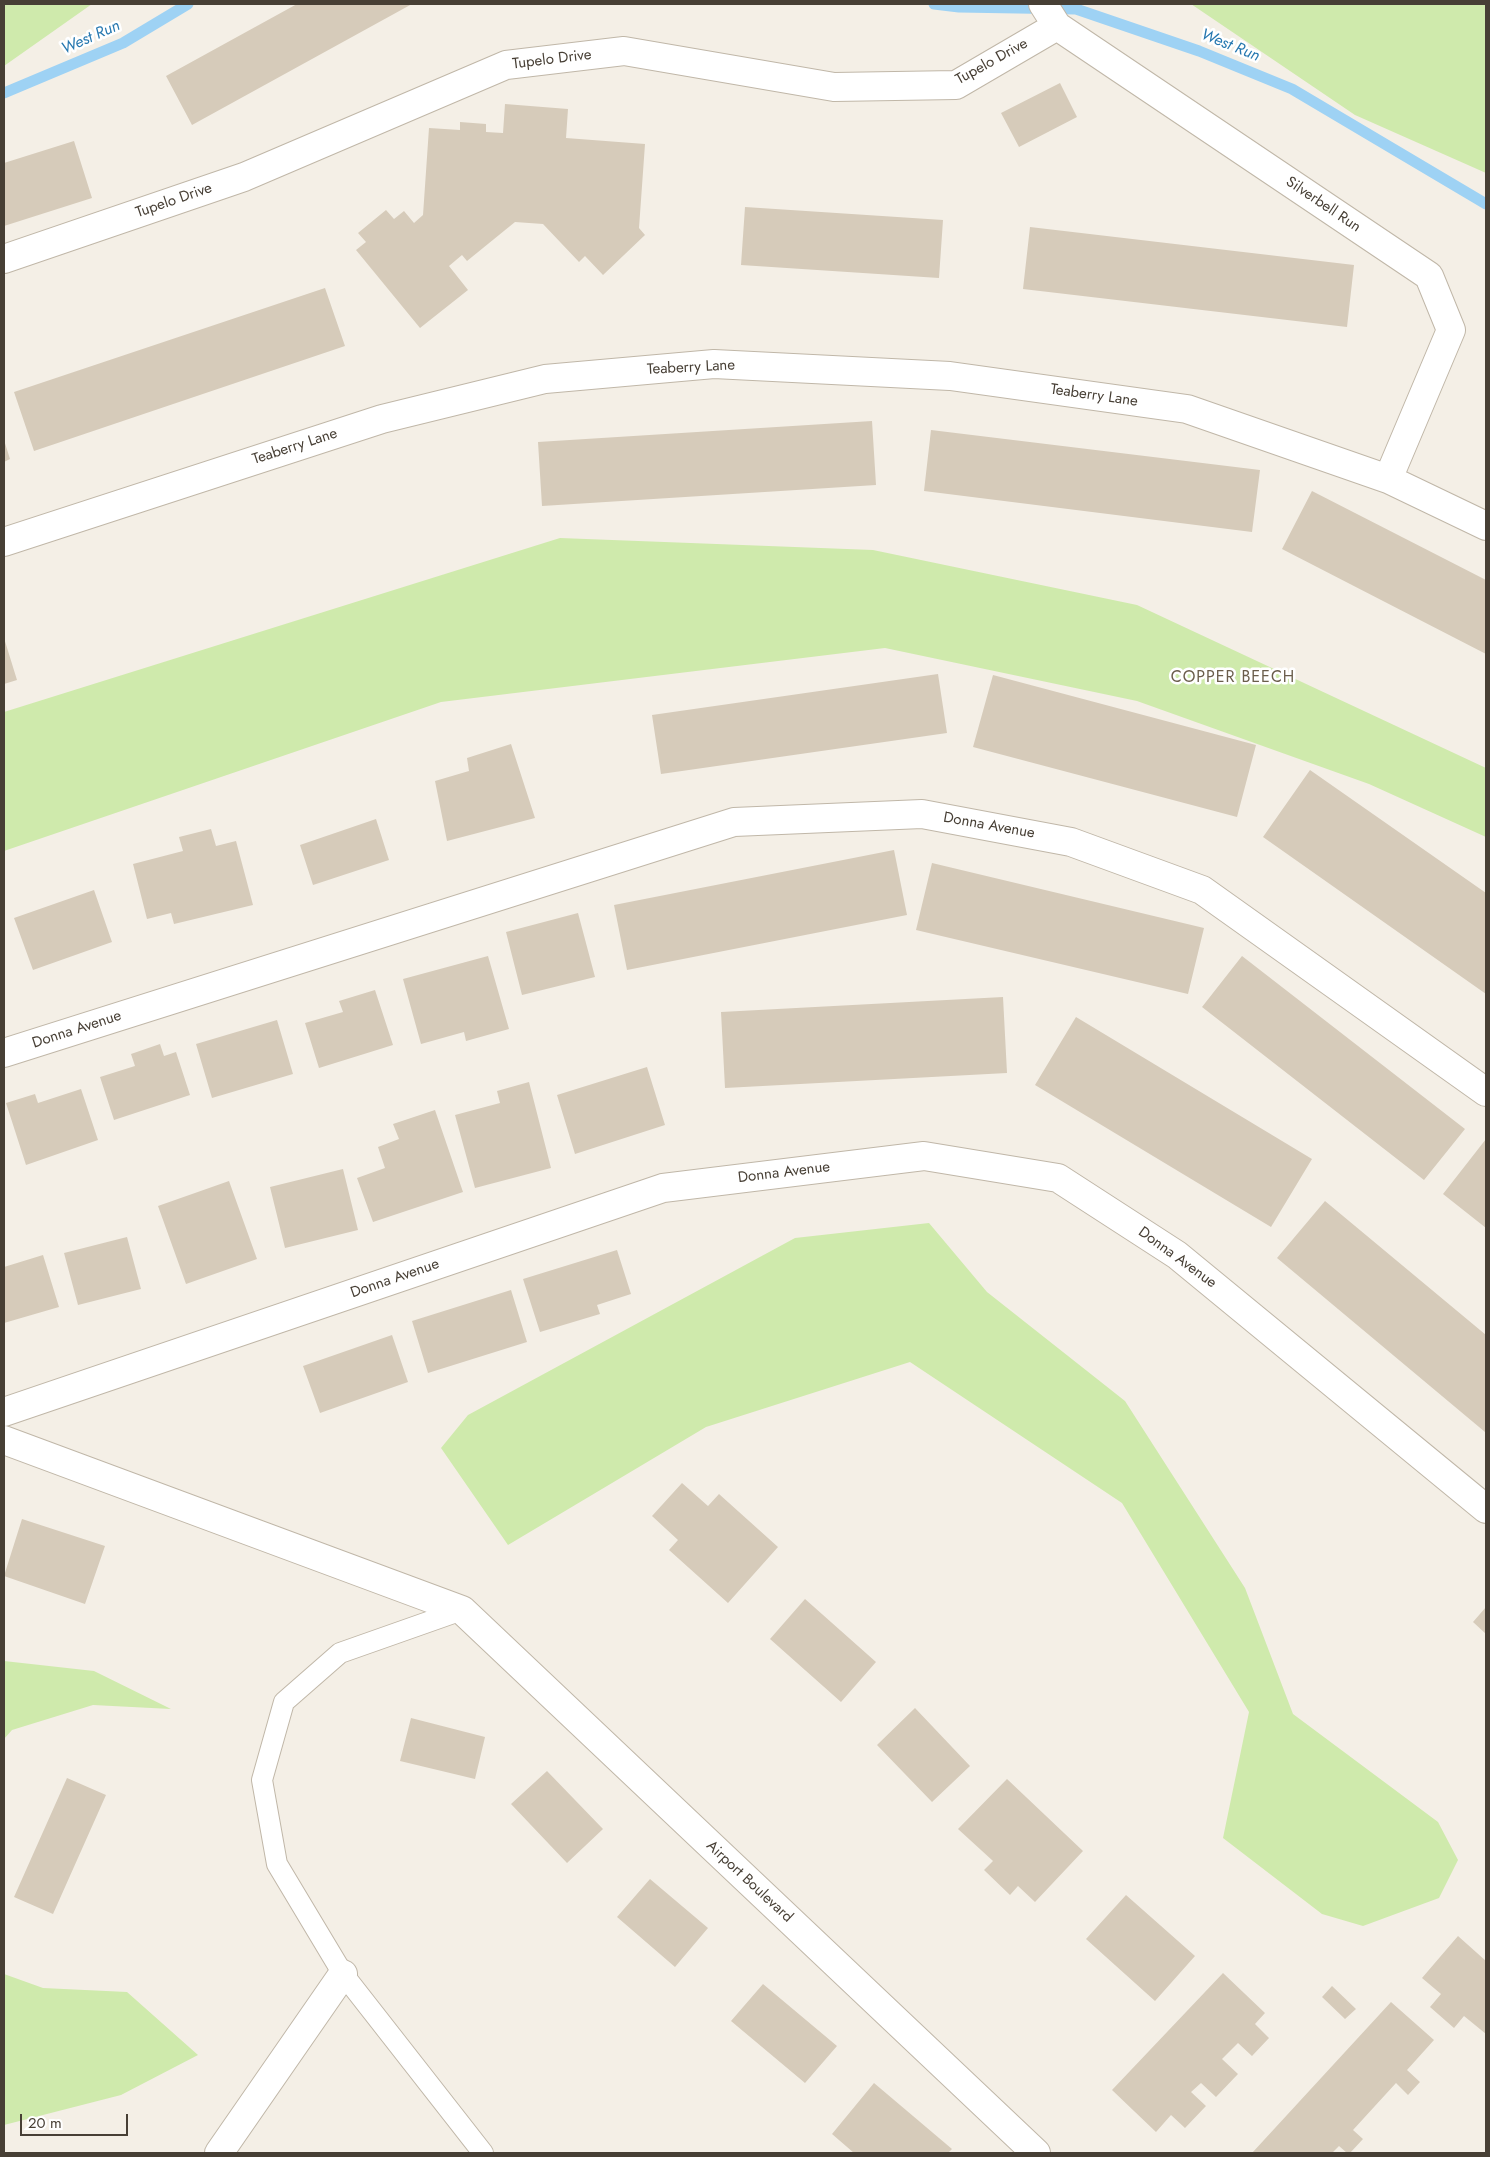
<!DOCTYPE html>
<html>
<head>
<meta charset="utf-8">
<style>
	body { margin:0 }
	#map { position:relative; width:1490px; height:2157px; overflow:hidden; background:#f4efe6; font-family:Jost,sans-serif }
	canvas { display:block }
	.frame { position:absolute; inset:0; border:5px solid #473f35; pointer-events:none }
	.scale { position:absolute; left:20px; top:2114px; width:108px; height:22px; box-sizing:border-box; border:2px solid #473f35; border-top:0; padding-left:6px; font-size:15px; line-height:18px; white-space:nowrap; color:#473f35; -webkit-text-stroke:4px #fff; paint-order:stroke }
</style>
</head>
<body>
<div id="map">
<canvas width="1490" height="2157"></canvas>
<div class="frame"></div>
<div class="scale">20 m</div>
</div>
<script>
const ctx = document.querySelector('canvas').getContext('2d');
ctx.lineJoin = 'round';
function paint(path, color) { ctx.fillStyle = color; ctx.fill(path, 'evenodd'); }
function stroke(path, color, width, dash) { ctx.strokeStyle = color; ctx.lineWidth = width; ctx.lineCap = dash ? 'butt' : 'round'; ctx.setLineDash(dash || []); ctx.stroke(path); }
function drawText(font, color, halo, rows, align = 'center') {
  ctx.font = font + ' Jost,sans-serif'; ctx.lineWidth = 5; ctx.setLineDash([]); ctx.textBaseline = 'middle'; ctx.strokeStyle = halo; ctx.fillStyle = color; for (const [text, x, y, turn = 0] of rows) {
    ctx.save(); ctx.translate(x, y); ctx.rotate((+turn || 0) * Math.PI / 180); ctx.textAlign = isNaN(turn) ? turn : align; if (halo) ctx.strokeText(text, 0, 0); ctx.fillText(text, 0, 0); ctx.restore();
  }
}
paint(new Path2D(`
	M4,4H92L4,66Z
	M1191,4H1486V173L1355,115Z
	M560,538L873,550L1137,605L1486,768V837L1369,784L1137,701L885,648L441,702L4,851V712Z
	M929,1223L987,1292L1125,1401L1245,1588L1293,1714L1438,1822L1458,1860L1439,1898L1363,1926L1322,1914L1223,1838L1249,1712L1122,1503L910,1362L706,1427L508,1545L441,1448L468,1415L795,1238Z
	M4,1661L94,1671L171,1709L93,1705L12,1730L4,1739Z
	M4,1974L43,1988L127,1992L198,2055L121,2095L4,2125Z`), '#cfeaac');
stroke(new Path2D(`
	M934,4L959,7L1076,9L1199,51L1292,89L1486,204
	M4,93L123,43L188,4`), '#9ed2f4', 11);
paint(new Path2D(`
	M297,4H412L192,125L166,76Z
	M1060,83L1077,117L1019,147L1001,113Z
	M505,104L568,109L566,138L645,144L639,228L645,235L603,275L585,256L579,262L543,224L515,222L467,261L462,255L449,266L468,290L420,328L356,250L366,242L358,233L386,210L394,219L404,211L414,223L423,215L429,128L460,130V122L486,124V132L503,133Z
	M74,141L92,198L4,226V163Z
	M745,207L943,220L939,278L741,265Z
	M1030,227L1354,265L1347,327L1023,289Z
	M325,288L345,346L34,451L14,392Z
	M872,421L876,485L542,506L538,442Z
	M931,430L1260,470L1252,532L924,491Z
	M4,440L10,459L4,462Z
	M1312,491L1486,580V654L1282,549Z
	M4,638L17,680L4,684Z
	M938,674L947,733L661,774L652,715Z
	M993,675L1256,745L1237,817L973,747Z
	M511,744L535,818L447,841L435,781L469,771L467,758Z
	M1310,770L1486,893V994L1263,837Z
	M376,819L389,860L313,885L300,845Z
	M211,829L216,846L236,841L253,905L174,924L171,913L147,919L133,864L183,851L179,837Z
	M894,850L907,915L627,970L614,905Z
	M932,863L1204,928L1188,994L916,930Z
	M94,890L112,942L33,970L14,918Z
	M578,913L595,977L522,995L506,932Z
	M488,956L509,1029L466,1041L464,1032L421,1044L403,979Z
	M1242,956L1465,1129L1424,1180L1202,1007Z
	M375,990L393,1045L319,1068L305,1023L343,1012L339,1001Z
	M1003,997L1007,1073L725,1088L721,1012Z
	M1076,1017L1312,1159L1271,1227L1035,1085Z
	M277,1020L293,1074L212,1098L196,1044Z
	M160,1044L164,1056L176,1052L190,1095L114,1120L100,1077L135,1066L131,1054Z
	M647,1067L665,1125L575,1154L557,1095Z
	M529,1082L551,1168L475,1188L455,1115L500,1103L497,1091Z
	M81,1089L98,1140L26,1165L6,1103L35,1094L38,1103Z
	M435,1110L463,1192L373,1222L357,1178L385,1168L378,1147L399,1139L393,1124Z
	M1486,1139V1228L1443,1194Z
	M343,1169L358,1230L285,1248L270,1187Z
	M229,1181L257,1259L186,1284L158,1206Z
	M1325,1201L1486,1335L1485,1432L1277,1258Z
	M127,1237L141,1289L78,1305L64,1253Z
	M617,1250L631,1294L597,1305L600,1314L540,1332L523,1279Z
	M43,1255L59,1307L4,1323V1267Z
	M511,1290L527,1342L428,1373L412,1321Z
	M392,1335L408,1382L320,1413L303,1366Z
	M682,1483L708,1506L719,1494L778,1547L728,1603L669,1550L678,1540L652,1516Z
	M22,1519L105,1546L85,1604L4,1576Z
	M805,1599L876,1662L841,1702L770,1639Z
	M1486,1607V1634L1473,1622Z
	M915,1708L970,1766L932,1802L877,1745Z
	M411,1718L485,1737L475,1779L400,1761Z
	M547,1771L603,1829L567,1863L511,1804Z
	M67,1778L106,1795L53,1914L14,1897Z
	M1007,1779L1083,1851L1035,1902L1018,1886L1010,1895L984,1870L993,1861L958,1829Z
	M650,1879L708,1928L675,1967L617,1917Z
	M1126,1895L1195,1956L1155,2001L1086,1939Z
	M1458,1936L1486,1961V2034L1464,2016L1454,2028L1430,2007L1441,1994L1422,1978Z
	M1223,1973L1265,2013L1255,2024L1269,2038L1252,2056L1238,2043L1222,2059L1238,2074L1216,2097L1201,2083L1191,2092L1206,2106L1185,2128L1171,2115L1156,2132L1112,2090Z
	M763,1984L837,2046L805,2083L731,2021Z
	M1332,1986L1356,2009L1345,2019L1322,1997Z
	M1391,2002L1434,2040L1407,2070L1420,2082L1408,2095L1396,2083L1353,2130L1363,2139L1350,2153H1347L1339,2146L1332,2153H1252Z
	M874,2083L952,2149L948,2153H854L832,2134Z`), '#d6cbba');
const service = new Path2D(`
	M462,1610L340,1653L284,1702L262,1780L277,1864L343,1974L483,2153`);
const minor = new Path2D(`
	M1043,4L1057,26L1429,276L1451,330L1388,479
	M4,259L244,177L506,65L624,51L834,87L956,85L1057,26
	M4,542L382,419L545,379L714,364L950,376L1187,409L1388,479L1486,526
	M4,1053L734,822L922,814L1071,842L1202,890L1486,1092
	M4,1412L663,1188L924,1156L1058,1178L1177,1255L1486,1509
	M4,1440L462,1610L1036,2153
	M219,2153L343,1974`);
stroke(service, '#c0b7a8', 22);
stroke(minor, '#c0b7a8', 30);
stroke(service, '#fff', 20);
stroke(minor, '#fff', 28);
drawText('15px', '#473f35', '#fff', [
	["Tupelo Drive",552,60,-7],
	["Tupelo Drive",992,62,-29],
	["Tupelo Drive",174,201,-19],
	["Silverbell Run",1323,205,34],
	["Teaberry Lane",691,368,-3],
	["Teaberry Lane",1094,396,8],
	["Teaberry Lane",295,447,-18],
	["Donna Avenue",989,826,10],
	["Donna Avenue",77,1030,-18],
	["Donna Avenue",784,1173,-7],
	["Donna Avenue",1177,1258,36],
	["Donna Avenue",395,1279,-19],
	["Airport Boulevard",749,1882,43]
]);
drawText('italic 16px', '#2778b0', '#fff', [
	["West Run",91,38,-24],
	["West Run",1230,46,22]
]);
ctx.letterSpacing = '1px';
drawText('16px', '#6a5d4b', '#fff', [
	["COPPER BEECH",1233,678]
]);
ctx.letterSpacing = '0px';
</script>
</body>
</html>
